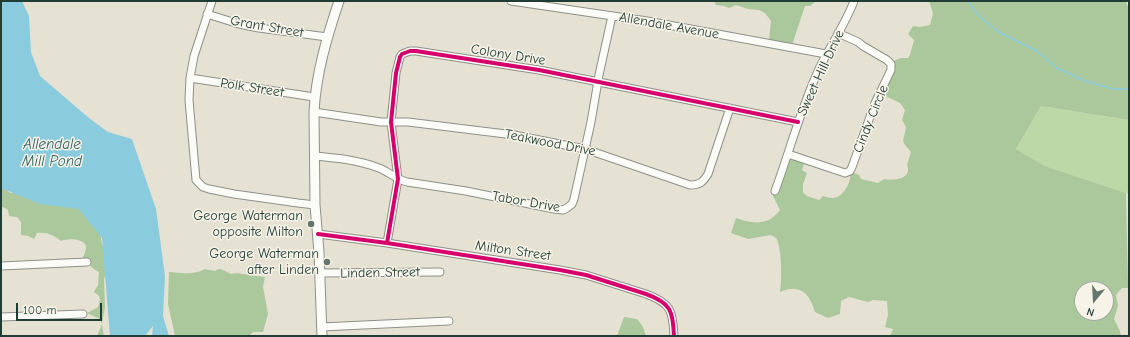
<!DOCTYPE html>
<html>
<head>
<meta charset="utf-8">
<style>
	body { margin:0 }
	#map { position:relative; width:1130px; height:337px; overflow:hidden; background:#e6e2d3; font-family:"Comic Neue",sans-serif }
	canvas { display:block }
	.frame { position:absolute; inset:0; border:2px solid #1f3d34; pointer-events:none }
	.north { position:absolute; left:1074px; top:281px; width:40px; height:40px; box-sizing:border-box; background:#f7f3e8; border:1px solid #a1aaa0; border-radius:50%; rotate:198deg; font-size:11px; font-weight:700; line-height:16px; text-align:center; color:#1f3d34 }
	.north::after { content:''; display:block; margin:auto; width:14px; height:18px; background:#65776c; clip-path:polygon(50% 0,100% 100%,50% 72%,0 100%) }
	.scale { position:absolute; left:16px; top:303px; width:86px; height:18px; box-sizing:border-box; border:2px solid #1f3d34; border-top:0; padding-left:5px; font-size:12px; line-height:14px; white-space:nowrap; color:#1f3d34; -webkit-text-stroke:3px #f7f3e8; paint-order:stroke }
</style>
</head>
<body>
<div id="map">
<canvas width="1130" height="337"></canvas>
<div class="frame"></div>
<div class="north">N</div>
<div class="scale">100 m</div>
</div>
<script>
const ctx = document.querySelector('canvas').getContext('2d');
ctx.lineJoin = 'round';
function paint(path, color) { ctx.fillStyle = color; ctx.fill(path, 'evenodd'); }
function stroke(path, color, width, dash) { ctx.strokeStyle = color; ctx.lineWidth = width; ctx.lineCap = dash ? 'butt' : 'round'; ctx.setLineDash(dash || []); ctx.stroke(path); }
function drawText(font, color, halo, rows, align = 'center') {
  ctx.font = font + ' "Comic Neue",sans-serif'; ctx.lineWidth = 3; ctx.setLineDash([]); ctx.textBaseline = 'middle'; ctx.strokeStyle = halo; ctx.fillStyle = color; for (const [text, x, y, turn = 0] of rows) {
    ctx.save(); ctx.translate(x, y); ctx.rotate((+turn || 0) * Math.PI / 180); ctx.textAlign = isNaN(turn) ? turn : align; if (halo) ctx.strokeText(text, 0, 0); ctx.fillText(text, 0, 0); ctx.restore();
  }
}
paint(new Path2D(`
	M1041,106L1129,120V194L1045,166L1016,149Z`), '#bbd8a6');
paint(new Path2D(`
	M714,1H816L810,6H805L792,45L769,40L771,21L765,13L759,10L748,9L736,5L729,8L724,6L716,5Z
	M929,1H1126V3L1129,8V120L1041,106L1016,149L1045,166L1126,193L1128,284V288H1122L1116,295L1118,306L1114,319L1120,331L1121,336H890L893,329L885,327L888,315L887,301L873,300L868,302L849,297L841,301L840,314L828,318L815,312C809,293 801,283 780,292C782,281 782,247 776,238L771,235L748,239L731,233L736,218C753,224 768,226 780,210L773,196L789,151L806,157L802,170L807,173L803,184V192L807,196L819,200L823,196C826,197 830,198 833,198C843,198 853,180 850,171L859,175L861,179L878,183L884,179C893,181 913,179 907,165L911,152L905,145L903,141L906,127L902,120L905,110L900,103L879,93L894,61L901,58H908L910,55L914,40L908,34L913,26L920,27L930,25L933,13ZM1082,289H1106V313H1082Z
	M1,187L11,193L69,195L100,231L102,245L107,255L108,267L104,279L105,307L102,324L104,336H97L102,324L100,319L87,313L98,307L100,300L99,296L94,292L98,285L99,272C92,269 89,263 82,260C83,257 86,251 86,247C85,238 67,238 61,241C53,235 48,232 37,233L34,239L28,236L21,235V222L17,217L9,216L8,210L1,206Z
	M205,269L215,271L218,269H221L231,274L236,273L265,277L263,287L268,314L263,332H253L249,336H175L168,304L169,272C181,273 195,275 205,269Z
	M624,317L637,319L643,327L646,336H617Z`), '#abc89c');
paint(new Path2D(`
	M1,1H22L29,16L31,52L40,76L89,118L108,132L132,139L156,209L165,276L163,316L169,336H152L153,326L145,336H110L102,238L79,209L40,204L1,188Z`), '#8accdd');
stroke(new Path2D(`
	M968,1L978,15L997,31L1037,51L1057,68L1085,81L1114,89H1129`), '#8accdd', 1.5);
const street = new Path2D(`
	M212,1L194,56L190,78L189,100L196,180L203,187L209,189L234,194L298,203L315,205
	M511,1L647,21L826,54
	M207,14L239,24L259,28L327,37
	M190,78L314,97
	M314,112L381,122H408L514,135L585,149L690,185C700,185 703,182 708,174L730,108
	M788,154L845,173L850,171L852,167L875,103L891,70V64L887,60L863,46L858,42L838,33
	M315,156C337,158 358,160 379,168C389,172 396,179 407,182L466,191L554,209L563,210L567,208L572,204L574,199L591,122L599,75L612,16
	M775,191C790,150 801,108 819,69C830,46 845,25 854,1
	M318,234L387,243L560,270L586,275L646,294C671,303 673,311 674,336
	M387,243L398,179L391,122L396,73L400,57L402,54L410,51H416L539,70L798,122
	M1,266L87,262
	M320,273L440,272
	M1,317L83,314
	M321,327L449,321`);
const secondary = new Path2D(`
	M322,336L319,252L315,205L314,112C316,73 327,37 339,1`);
stroke(street, '#8e9188', 9);
stroke(secondary, '#8e9188', 11);
stroke(street, '#fbfbf8', 7);
stroke(secondary, '#fbfbf8', 9);
stroke(new Path2D(`
	M318,234L387,243L560,270L586,275L646,294C671,303 673,311 674,336
	M387,243L398,179L391,122L396,73L400,57L402,54L410,51H416L539,70L798,122`), '#d6006c', 4);
for (const [x, y, r, color] of [
	[311,224,4,"#65776c"],
	[327,262,4,"#65776c"]
]) { const dot = new Path2D(); dot.arc(x, y, r, 0, 2 * Math.PI); ctx.fillStyle = color; ctx.fill(dot); stroke(dot, '#f7f3e8', 1.5); }
drawText('14px', '#1f3d34', '#f7f3e8', [
	["Allendale Avenue",669,26,10],
	["Grant Street",267,27,10],
	["Colony Drive",508,55,9],
	["Sweet Hill Drive",821,73,-65],
	["Polk Street",252,88,9],
	["Cindy Circle",871,119,-68],
	["Teakwood Drive",550,143,11],
	["Tabor Drive",526,202,10],
	["Milton Street",513,251,8],
	["Linden Street",380,273,-1]
]);
drawText('14px', '#1f3d34', '#f7f3e8', [
	["George Waterman",303,216],
	["opposite Milton",303,232],
	["George Waterman",319,254],
	["after Linden",319,270]
], 'right');
drawText('italic 15px', '#305e5f', '#f7f3e8', [
	["Allendale",52,145],
	["Mill Pond",52,162]
]);
</script>
</body>
</html>
